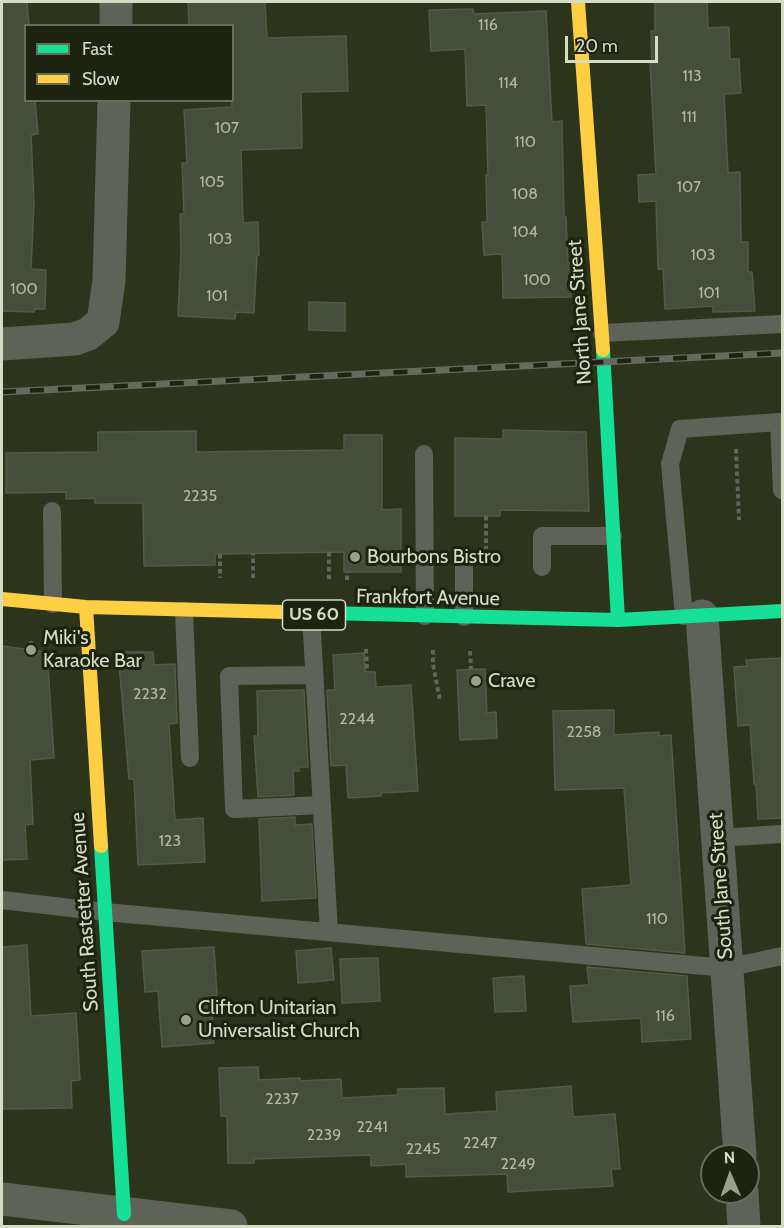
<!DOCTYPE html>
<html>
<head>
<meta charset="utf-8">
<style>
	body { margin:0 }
	#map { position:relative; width:784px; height:1228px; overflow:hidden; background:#2d341c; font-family:Cabin,sans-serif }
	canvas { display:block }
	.frame { position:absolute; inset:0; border:3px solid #d4dcc4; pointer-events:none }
	.legend { position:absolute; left:24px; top:24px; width:210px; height:78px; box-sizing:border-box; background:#1d2310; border:2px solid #666d58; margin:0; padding:8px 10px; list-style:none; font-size:18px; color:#d4dcc4 }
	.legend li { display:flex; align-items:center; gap:12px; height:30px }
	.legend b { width:30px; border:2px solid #666d58 }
	.north { position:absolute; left:700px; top:1144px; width:60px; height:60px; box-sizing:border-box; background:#1d2310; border:2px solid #666d58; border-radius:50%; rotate:358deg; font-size:16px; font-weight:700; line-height:24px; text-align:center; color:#d4dcc4 }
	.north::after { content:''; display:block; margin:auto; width:21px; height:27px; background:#9aa189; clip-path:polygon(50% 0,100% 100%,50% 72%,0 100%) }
	.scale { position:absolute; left:565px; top:36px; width:93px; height:27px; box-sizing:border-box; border:3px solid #d4dcc4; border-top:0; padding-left:8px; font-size:18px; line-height:21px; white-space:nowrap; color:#d4dcc4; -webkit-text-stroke:4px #1d2310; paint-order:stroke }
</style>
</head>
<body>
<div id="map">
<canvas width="784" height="1228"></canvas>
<div class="frame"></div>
<ul class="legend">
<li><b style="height:8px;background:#16e098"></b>Fast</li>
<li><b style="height:8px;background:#ffcf43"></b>Slow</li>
</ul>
<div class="north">N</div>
<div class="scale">20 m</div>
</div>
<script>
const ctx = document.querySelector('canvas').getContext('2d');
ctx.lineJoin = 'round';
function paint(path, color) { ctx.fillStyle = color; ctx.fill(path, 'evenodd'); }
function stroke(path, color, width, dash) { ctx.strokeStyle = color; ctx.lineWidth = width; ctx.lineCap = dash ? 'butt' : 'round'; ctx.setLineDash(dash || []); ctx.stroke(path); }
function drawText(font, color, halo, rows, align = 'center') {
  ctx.font = font + ' Cabin,sans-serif'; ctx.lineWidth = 6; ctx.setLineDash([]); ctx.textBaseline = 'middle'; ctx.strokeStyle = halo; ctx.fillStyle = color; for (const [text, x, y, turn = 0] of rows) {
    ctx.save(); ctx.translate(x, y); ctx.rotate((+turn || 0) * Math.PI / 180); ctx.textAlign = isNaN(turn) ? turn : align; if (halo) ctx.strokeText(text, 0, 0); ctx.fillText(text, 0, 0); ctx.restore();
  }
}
const building = new Path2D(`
	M2,2H27L29,26H26V100H35L38,134L31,135L34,203L31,269L46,270L45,309H35L34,312L2,311Z
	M188,2H265L267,38L346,36L348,91L301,92L302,148L241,150L243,223L258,222L259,255H257L254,313L236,312L235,319L178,316L181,252L180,214H184L182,163H187L184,110L232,107V26H189Z
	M655,2H707L708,28L729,27L730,59H739L741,93L724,94L728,173L740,172L741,242H748V272H752L755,311L713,312V306L665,309L663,269H658L656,201L639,202L638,175L656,174L650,63H652L651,31H655Z
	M473,9L474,14L546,11L552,122L562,121L564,217H566L568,263H571V297L503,298L502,254L484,255L482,222H487L486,175H488L486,105L467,106L465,49L431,51L429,10Z
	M309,302L345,303V331L309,330Z
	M503,430L586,432L589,511L500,510V516H455V438L503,439Z
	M196,431V452L344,450V435H382V510L401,509V572H344V552L215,554V565L144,566L143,503H95V498L66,499V492L6,493V453L98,452V432Z
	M2,646L47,652L54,758L30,760L33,824L25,825L27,859L2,860Z
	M118,652H153L154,665L175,664L177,723L169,724L175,820L203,818L205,862L138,865L134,779H129Z
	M364,653L365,672H375L376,687L411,685L418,791L381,793V796L348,798L346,765L331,766L327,690H335L333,655Z
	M783,658V818L758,819L756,784H754L750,725L738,726L734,667L747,666L746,660Z
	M485,669L487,713L496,712L497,738L460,740L457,670Z
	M304,690L308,767H299V771H293L294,795L258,797L254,736H258L257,691Z
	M614,710V735L659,732V736L671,735L685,953L586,944L582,889L631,885L624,788L555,790L553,711Z
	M295,817V825L312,824L316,898L262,901L259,819Z
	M27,945L31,1016L76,1013L80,1080L71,1081L72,1108L3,1109L2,947Z
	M214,947L217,995L211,996L214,1043L162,1047L158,991L145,992L142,951Z
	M331,948L334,980L298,983L296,951Z
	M378,958L380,1001L342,1003L340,959Z
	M587,967L687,976L691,1039L642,1042L641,1018L573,1022L570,986L589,985Z
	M524,976L526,1011L495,1012L493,978Z
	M258,1067L259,1080L300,1078V1081L341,1079L342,1098L398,1095V1089L444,1088L445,1114L497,1111L496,1092L571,1086L573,1117L615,1114L620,1169H611L613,1186L508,1192L507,1174L406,1177V1164L371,1166V1155L254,1159V1163H228L227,1116H221L219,1068Z`);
paint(building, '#444e3b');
stroke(building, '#525b48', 1.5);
stroke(new Path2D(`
	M736,449L739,520
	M486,516V549
	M329,552V580
	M220,554V578
	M253,578V554
	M347,580V572
	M366,649L367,672
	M31,650V641
	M433,650V664L440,701
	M470,651L471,669`), '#626559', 4, [4.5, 3]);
stroke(new Path2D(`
	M602,333L782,324
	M424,454L425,616
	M52,511L53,604
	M542,567V536H613
	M184,611L190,758
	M311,615L329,932
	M684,616L670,464L680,429L779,422L782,490
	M464,617V560
	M314,675L229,676L234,809L322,805
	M717,838L782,834
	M2,900L105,912L726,968L782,956`), '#5f6259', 18);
stroke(new Path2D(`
	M116,26V2
	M2,344L75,339L88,334L103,322L109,281L114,100
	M702,616L740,1156
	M742,1192L744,1226
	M2,1199L231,1226`), '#5f6259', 33);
stroke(new Path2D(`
	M603,350L618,620
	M284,612L618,620L782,611
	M101,846L124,1214`), '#16e098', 14);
stroke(new Path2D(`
	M578,2L603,350
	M2,599L86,607L284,612
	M86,607L101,846`), '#ffcf43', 14);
const rail = new Path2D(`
	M2,392L782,353`);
stroke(rail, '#666a5d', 7);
stroke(rail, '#1d2310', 4.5, [14]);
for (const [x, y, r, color] of [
	[355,557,6,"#9aa189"],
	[31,650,6,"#9aa189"],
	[476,681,6,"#9aa189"],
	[186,1020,6,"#9aa189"]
]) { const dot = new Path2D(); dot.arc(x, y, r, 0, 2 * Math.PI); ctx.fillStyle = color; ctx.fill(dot); stroke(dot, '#1d2310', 2); }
drawText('16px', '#b0b8a2', null, [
	["116",488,25],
	["113",692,76],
	["114",508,83],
	["111",689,117],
	["107",227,128],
	["110",525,142],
	["105",212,182],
	["107",689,187],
	["108",525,194],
	["104",525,232],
	["103",220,239],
	["103",703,255],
	["100",537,280],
	["100",24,289],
	["101",709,293],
	["101",217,296],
	["2235",200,496],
	["2232",150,694],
	["2244",357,719],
	["2258",584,732],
	["123",170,841],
	["110",657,919],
	["116",665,1016],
	["2237",282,1099],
	["2241",372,1127],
	["2239",324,1135],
	["2247",480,1143],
	["2245",423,1149],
	["2249",518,1164]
]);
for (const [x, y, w] of [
	[314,615,63]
]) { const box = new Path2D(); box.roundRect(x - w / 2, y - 15, w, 30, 4.5); ctx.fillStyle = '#1d2310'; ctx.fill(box); stroke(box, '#d4dcc4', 1.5); }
drawText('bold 18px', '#d4dcc4', null, [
	["US 60",314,615]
]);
drawText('20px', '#d4dcc4', '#1d2310', [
	["North Jane Street",580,312,-94],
	["Frankfort Avenue",428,598,1],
	["South Jane Street",721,886,-94],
	["South Rastetter Avenue",85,912,-94]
]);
drawText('20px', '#d4dcc4', '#1d2310', [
	["Bourbons Bistro",367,557],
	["Miki's",43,638],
	["Karaoke Bar",43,661],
	["Crave",488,681],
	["Clifton Unitarian",198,1008],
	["Universalist Church",198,1031]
], 'left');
</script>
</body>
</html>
